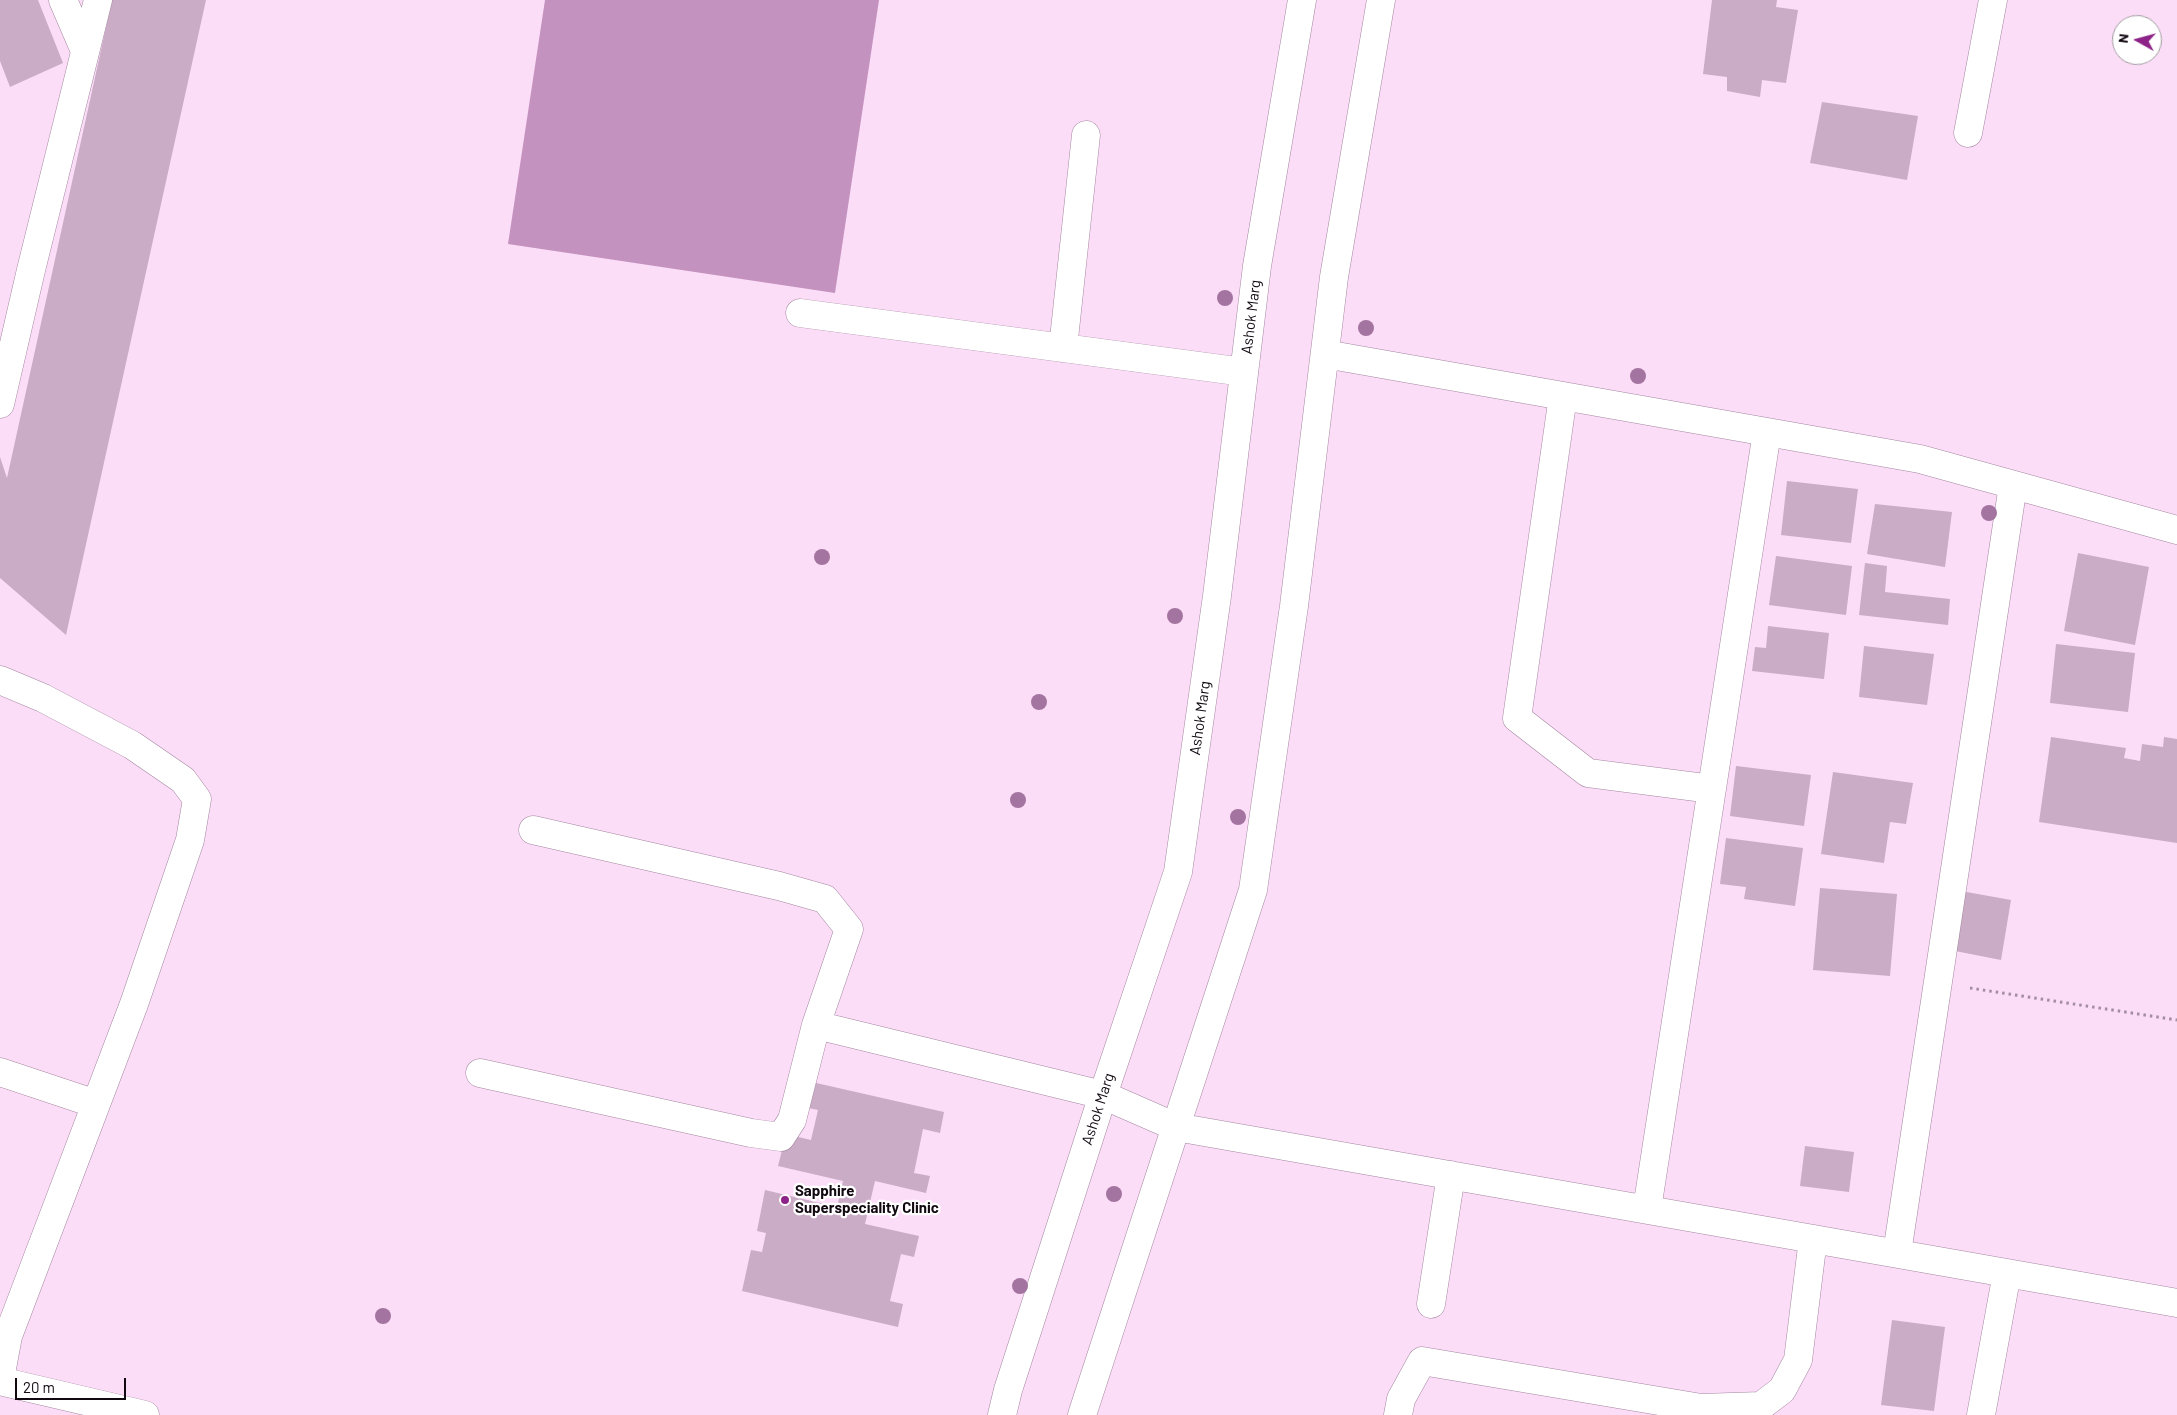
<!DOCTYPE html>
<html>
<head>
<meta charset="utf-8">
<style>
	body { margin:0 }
	#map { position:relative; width:2177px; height:1415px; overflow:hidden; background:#fcddf8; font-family:Barlow,sans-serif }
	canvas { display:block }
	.north { position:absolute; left:2112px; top:15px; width:50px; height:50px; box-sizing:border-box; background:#fff; border:1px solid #a09c9f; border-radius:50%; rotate:277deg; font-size:14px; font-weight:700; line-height:20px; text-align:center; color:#110810 }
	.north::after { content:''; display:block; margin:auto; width:18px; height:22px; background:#8d2388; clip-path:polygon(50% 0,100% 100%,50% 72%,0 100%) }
	.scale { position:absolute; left:15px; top:1378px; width:111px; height:22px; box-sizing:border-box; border:2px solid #110810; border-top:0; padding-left:6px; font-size:15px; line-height:18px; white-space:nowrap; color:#110810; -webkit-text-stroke:4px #fff; paint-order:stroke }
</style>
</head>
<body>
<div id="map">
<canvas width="2177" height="1415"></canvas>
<div class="north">N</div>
<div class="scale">20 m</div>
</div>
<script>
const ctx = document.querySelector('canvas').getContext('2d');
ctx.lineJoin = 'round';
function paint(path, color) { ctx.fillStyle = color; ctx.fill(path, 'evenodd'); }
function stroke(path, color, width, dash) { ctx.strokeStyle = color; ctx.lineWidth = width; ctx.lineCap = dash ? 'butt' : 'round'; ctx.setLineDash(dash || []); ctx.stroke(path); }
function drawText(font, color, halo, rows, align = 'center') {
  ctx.font = font + ' Barlow,sans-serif'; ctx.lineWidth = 4.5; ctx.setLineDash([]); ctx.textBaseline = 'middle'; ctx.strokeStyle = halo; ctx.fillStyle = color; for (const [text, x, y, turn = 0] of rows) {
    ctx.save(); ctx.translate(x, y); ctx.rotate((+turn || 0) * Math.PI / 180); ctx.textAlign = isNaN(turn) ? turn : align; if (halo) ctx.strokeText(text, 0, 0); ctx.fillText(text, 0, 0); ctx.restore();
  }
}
paint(new Path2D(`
	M545,0H879L835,293L508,244Z`), '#c492bf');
paint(new Path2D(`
	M0,0H38L63,63L10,87L0,61Z
	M112,0H206L66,635L0,578V457L7,478Z
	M1712,0H1777L1776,7L1798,10L1786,83L1762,80L1760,97L1727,91V77L1703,74Z
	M1822,102L1918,116L1907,180L1810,163Z
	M1787,481L1858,489L1851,543L1781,535Z
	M1875,504L1952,512L1945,567L1867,554Z
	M2078,553L2149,567L2135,645L2064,631Z
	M1776,556L1852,566L1846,615L1769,605Z
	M1865,563L1887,566L1885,592L1950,599L1948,625L1859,615Z
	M1768,626L1829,633L1824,679L1752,671L1755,647L1766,648Z
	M2056,644L2135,653L2128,712L2050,703Z
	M1864,646L1934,654L1927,705L1859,697Z
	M2051,737L2126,748L2124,758L2140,761L2142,744L2163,747L2164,737L2177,739V843L2039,822Z
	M1736,766L1811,775L1804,826L1730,816Z
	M1833,772L1913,783L1906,824L1890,822L1884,863L1821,854Z
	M1726,838L1803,848L1795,906L1744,899L1746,887L1720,884Z
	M1820,888L1897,894L1890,976L1813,970Z
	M1961,891L2011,900L2001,960L1950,950Z
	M803,1080L944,1112L940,1133L923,1129L914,1173L930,1176L926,1193L875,1181L865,1224L919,1236L914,1257L901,1254L890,1301L903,1304L898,1327L742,1291L751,1250L762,1252L766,1233L757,1231L765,1190L837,1207L843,1181L778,1166L786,1134L811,1140L818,1110L798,1106Z
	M1805,1146L1854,1152L1849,1192L1800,1186Z
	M1892,1320L1945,1327L1934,1411L1881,1405Z`), '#caacc6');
const minor = new Path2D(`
	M63,0L85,51
	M1968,133L1993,0
	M800,313L1244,372
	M1063,348L1086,135
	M1325,354L1920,459L2177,530
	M1563,396L1517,718L1588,773L1712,789
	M0,404L31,270L98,0
	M0,680L43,698L132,745L183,780L197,799L190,840L134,1004L8,1336L0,1379
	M816,1025L1103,1095L1176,1127L2177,1303
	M0,1072L96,1104
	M480,1073L751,1133L781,1137L792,1120L816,1025L849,929L825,899L779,886L533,830
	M1647,1209L1767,432
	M1897,1253L2013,485
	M1431,1304L1451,1175
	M0,1381L145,1415
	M1002,1415L1008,1390L1103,1095L1178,872L1217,596L1257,266L1302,0
	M1082,1415L1253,890L1294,606L1334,277L1381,0
	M1398,1415L1401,1399L1422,1361L1701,1408L1761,1406L1782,1390L1798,1360L1813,1239
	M1981,1415L2007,1273`);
stroke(minor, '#a3879f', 29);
stroke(new Path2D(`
	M1970,988L2177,1020`), '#a38da1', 3, [2.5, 4]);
stroke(minor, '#fff', 28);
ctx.fillStyle = '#a3749f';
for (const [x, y] of [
	[1225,298],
	[1366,328],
	[1638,376],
	[1989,513],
	[822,557],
	[1175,616],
	[1039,702],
	[1018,800],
	[1238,817],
	[1114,1194],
	[1020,1286],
	[383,1316]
]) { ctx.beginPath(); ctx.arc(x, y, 8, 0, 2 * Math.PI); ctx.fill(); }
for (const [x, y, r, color] of [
	[785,1200,5,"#8d2388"]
]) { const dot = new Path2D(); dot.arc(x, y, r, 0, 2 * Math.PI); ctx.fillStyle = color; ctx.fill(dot); stroke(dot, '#fff', 2); }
drawText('15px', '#110810', '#fff', [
	["Ashok Marg",1251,317,-83],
	["Ashok Marg",1200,718,-82],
	["Ashok Marg",1098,1109,-72]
]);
drawText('bold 15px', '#110810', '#fff', [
	["Sapphire",795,1191],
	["Superspeciality Clinic",795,1208]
], 'left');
</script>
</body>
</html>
